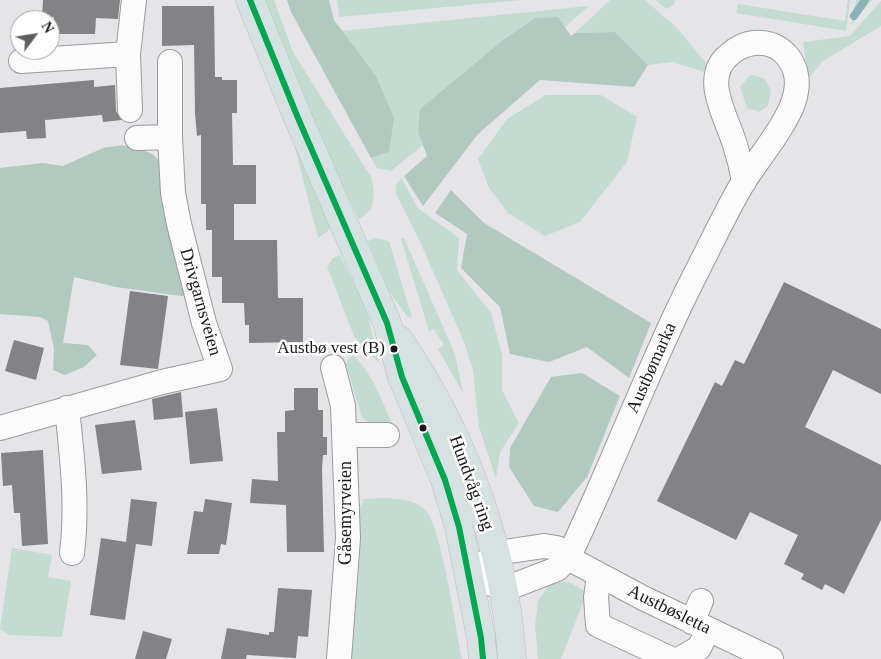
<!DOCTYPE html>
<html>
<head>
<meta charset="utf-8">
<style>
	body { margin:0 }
	#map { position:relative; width:881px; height:659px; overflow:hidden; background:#e4e4e9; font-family:"Times New Roman",serif }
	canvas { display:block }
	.north { position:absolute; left:10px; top:10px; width:50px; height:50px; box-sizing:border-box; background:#fff; border:1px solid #a2a3a4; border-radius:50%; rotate:59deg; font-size:14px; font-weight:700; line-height:20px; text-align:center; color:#17181b }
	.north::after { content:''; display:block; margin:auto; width:18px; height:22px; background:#5f5f63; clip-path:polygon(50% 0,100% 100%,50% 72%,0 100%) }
</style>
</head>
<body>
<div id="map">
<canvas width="881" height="659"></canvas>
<div class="north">N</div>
</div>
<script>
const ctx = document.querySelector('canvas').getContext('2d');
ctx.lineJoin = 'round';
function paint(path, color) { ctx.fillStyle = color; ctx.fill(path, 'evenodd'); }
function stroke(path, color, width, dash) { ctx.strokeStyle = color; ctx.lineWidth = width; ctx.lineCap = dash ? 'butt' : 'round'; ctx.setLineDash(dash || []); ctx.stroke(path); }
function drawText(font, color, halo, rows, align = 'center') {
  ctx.font = font + ' "Times New Roman",serif'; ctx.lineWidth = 5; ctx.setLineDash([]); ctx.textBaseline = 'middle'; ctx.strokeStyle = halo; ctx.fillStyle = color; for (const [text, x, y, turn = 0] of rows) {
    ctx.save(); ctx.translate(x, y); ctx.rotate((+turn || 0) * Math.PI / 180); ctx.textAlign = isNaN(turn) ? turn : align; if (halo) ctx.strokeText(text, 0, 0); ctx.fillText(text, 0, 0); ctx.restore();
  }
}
paint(new Path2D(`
	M263,0H274L293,52L371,177C375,194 377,210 359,219L325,149Z
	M337,0H521L339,17Z
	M610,0H645L676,27L707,64L704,72L672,62L648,65L615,32L575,33Z
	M656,0H675L674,5L666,9Z
	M848,0H850L846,31L736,13L738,4L845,21Z
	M856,0H872L851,25Z
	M881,1V26L823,61L808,79L803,42L850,36Z
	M589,6L565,27L558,17L535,18L503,40L421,109L418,132L423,145L391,171L377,168L371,158L389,152L342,31Z
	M754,75L765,79L771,90L768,106L759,112L747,108L740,87L749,76Z
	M546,95H601L637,117L627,162L580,222L545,236L508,213L489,188L478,159L507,119Z
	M290,128L332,228L318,238Z
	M401,178L418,208L459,238L457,270L491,313L502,354V390L519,423L500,452L496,478L479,427L473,370L464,342L421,244L396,194V186Z
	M375,238L389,241L412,318L407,316L388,290L368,241Z
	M404,238L455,354L463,393L438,349L444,345L434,329L429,331L401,239Z
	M340,255L366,308L379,363L354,336L327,267L333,258Z
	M354,356C373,375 381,399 392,423L372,425L362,418L346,365L349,358Z
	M383,498C397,499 416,499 426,511C442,529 456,630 462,659H350L360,555L359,510L364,499Z
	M12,548L52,555L48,577L71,581L62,637L9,635L0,629Z
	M568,582L587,592L561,659H538L535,626L538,600L551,583Z`), '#c4dbd1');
paint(new Path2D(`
	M287,0H329L334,20L376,76L394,118L389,152L371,158L291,12Z
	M558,17L571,36L575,33L615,32L648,65L634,87L540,80L478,134L423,206L404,176L427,156L418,132L420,109L503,40L535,18Z
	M122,145C143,153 152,146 164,169L189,297L116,287L74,277L63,343L88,345L97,355L84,367L65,375L53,370L54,349L48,321L40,317L0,314V168L42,163L63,166L103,148Z
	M451,190L484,223L651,323L629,378L587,347L549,362L510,354L500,307L461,268L467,234L435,213Z
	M582,373L620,396L587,477L558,512L534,506L509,467L510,448L551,377Z`), '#b1c9bf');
stroke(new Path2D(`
	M854,16L865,0`), '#8cb2b7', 8);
paint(new Path2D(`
	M43,0H120L118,19L96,18L95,34H54V17H42Z
	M162,6H214L215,77H222V80H237V113H232L233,165H256V204H234V240H277L278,298H303V342L249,343V325H245L244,303H222V277H212V230H206V204H201V135L197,136L195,113L194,45L162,46Z
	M94,80V87L115,85L116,111L122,120L103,122L102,115L45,120L46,138L27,139L26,131L0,133V88Z
	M784,282L881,329V394L833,370L805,427L881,465V520L844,594L825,584L822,590L801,579L804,574L784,564L798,535L750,512L736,540L657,501L715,382L722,386L735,360L744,364Z
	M130,291L168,296L158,369L120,365Z
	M14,340L44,348L36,380L5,371Z
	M294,388H318V410H323V437H327V455H323L322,468L324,552H287L286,505L250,503L252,479L278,481L277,432H285V411L294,410Z
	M181,392L183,417L154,420L152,399Z
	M217,408L223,461L190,464L185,412Z
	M135,420L142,470L102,474L95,425Z
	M43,450L48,544L22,546L20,513H14L12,485L3,486L1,453Z
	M131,499L157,502L152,546L136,544L125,620L90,615L101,538L126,542Z
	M205,499L232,503L226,545L221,544L219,554H187L194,511L203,512Z
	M278,588L312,590L308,637L298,636L296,658L247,655L246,659H221L227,628L269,635V632H274Z
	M143,631L172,639L166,659H135Z`), '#838387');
const minor = new Path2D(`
	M21,61L128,54
	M130,110L128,54L134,0
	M137,138L170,137
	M744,182C742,169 739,157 735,145C727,117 700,77 730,54C737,48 745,44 754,43C782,40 801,65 796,92C792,119 759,157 744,181C726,211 711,244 695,275C648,367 613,465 568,558L643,598L771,659
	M333,367L343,406L348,538L339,659
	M67,408C72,457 78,503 72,553
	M0,428L162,382L220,369L204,323L179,224L173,193L170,137V62
	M345,435H387
	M544,546L557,548L568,558L557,569L505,589L469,575L497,553Z
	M599,575L596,597L598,625L671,659
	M692,622L701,601
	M680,659L699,648L708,630`);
const major = new Path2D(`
	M250,0L298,118L387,323L402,377L445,480L459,527L481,638L483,659
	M399,340C463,433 505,546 512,659`);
stroke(minor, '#9b9b9f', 26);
stroke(major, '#bebec1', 29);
stroke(minor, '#fbfbfc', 24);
stroke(major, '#d6e2e1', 28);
stroke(new Path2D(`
	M250,0L298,118L387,323L402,377L445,480L459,527L481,638L483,659`), '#00a651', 6);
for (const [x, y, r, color] of [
	[394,349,4.5,"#17181b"],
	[423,428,4.5,"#17181b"]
]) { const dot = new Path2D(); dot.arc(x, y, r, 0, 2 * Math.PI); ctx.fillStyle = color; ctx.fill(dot); stroke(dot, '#fff', 2); }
drawText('17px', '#17181b', '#fff', [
	["Austbø vest (B)",385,349]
], 'right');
drawText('18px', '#17181b', '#fff', [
	["Drivgarnsveien",200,302,74],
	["Austbømarka",652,368,-66],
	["Hundvåg ring",471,483,70],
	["Gåsemyrveien",346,513,-90],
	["Austbøsletta",669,610,26]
]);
</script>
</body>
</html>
